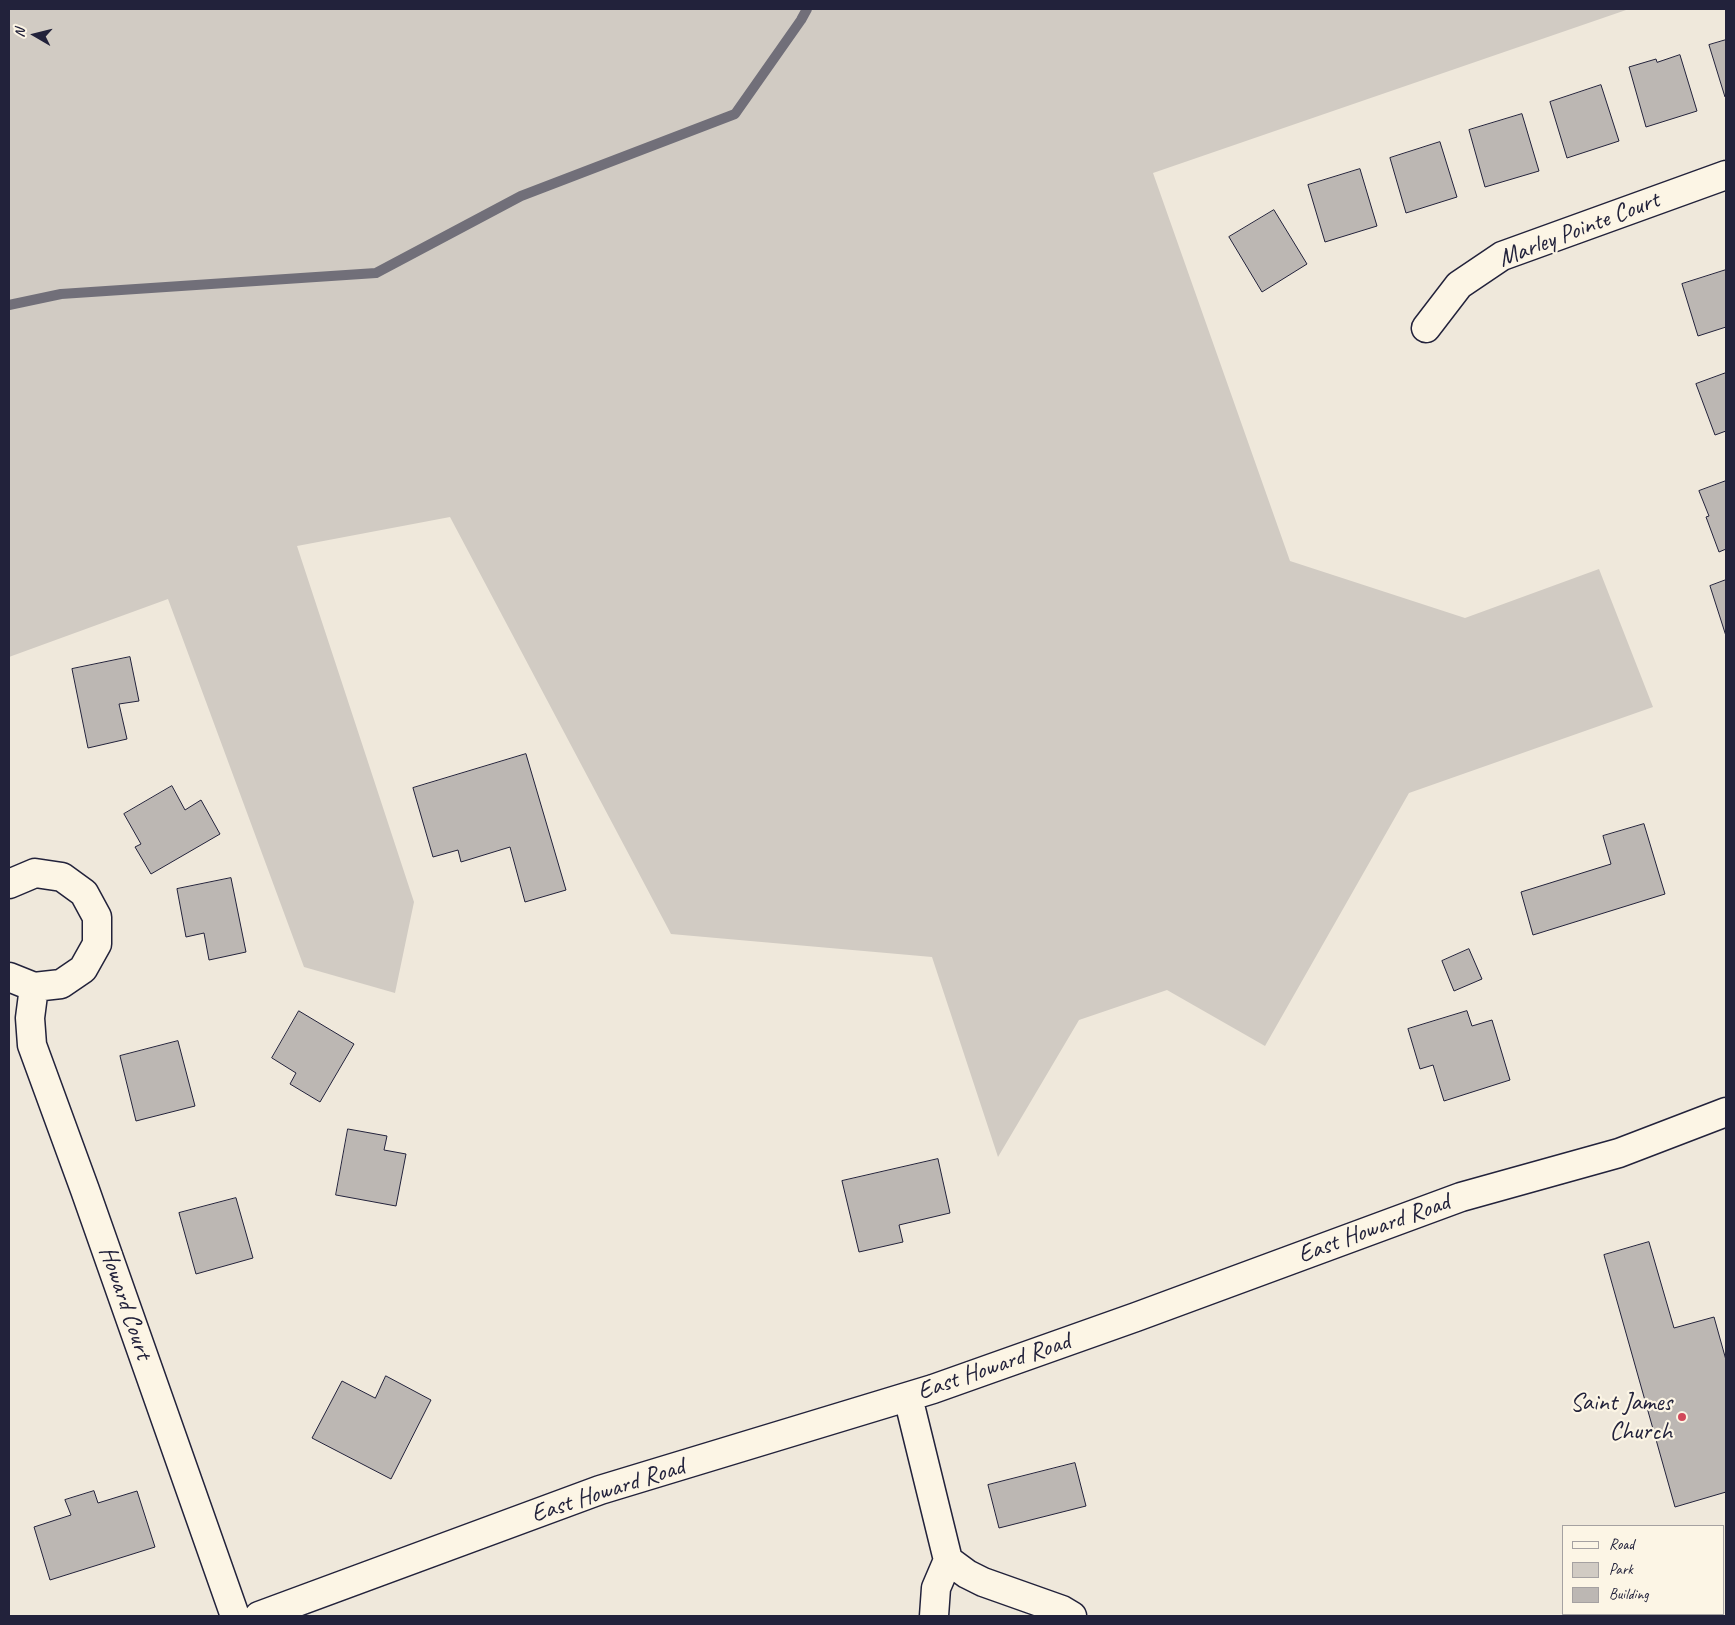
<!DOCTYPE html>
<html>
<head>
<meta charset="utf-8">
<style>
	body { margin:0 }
	#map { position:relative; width:1735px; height:1625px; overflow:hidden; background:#efe8db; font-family:Caveat,sans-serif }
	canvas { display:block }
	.frame { position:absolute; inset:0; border:10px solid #22223b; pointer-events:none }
	.legend { position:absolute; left:1562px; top:1525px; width:162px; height:90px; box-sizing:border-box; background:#fcf5e5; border:1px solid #a5a1a1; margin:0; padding:6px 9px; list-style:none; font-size:15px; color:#22223b }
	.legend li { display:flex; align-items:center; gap:10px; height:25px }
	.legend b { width:25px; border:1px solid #a5a1a1 }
	.north { position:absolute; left:10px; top:10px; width:50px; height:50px; -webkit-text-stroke:4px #fcf5e5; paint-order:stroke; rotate:278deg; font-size:14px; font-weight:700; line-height:20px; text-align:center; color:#22223b }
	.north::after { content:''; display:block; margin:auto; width:18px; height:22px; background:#22223b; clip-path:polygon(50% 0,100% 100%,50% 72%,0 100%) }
</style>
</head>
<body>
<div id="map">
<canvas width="1735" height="1625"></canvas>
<div class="frame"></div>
<ul class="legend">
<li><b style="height:6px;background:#fcf5e5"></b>Road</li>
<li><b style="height:14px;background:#d1cbc3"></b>Park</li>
<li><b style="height:14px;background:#bcb7b3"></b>Building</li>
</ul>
<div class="north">N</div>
</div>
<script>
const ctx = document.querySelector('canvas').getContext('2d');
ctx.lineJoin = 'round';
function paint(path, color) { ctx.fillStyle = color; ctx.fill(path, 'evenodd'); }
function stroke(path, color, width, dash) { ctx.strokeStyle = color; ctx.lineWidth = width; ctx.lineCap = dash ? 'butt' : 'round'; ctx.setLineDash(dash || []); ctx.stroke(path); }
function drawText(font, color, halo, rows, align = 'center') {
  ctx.font = font + ' Caveat,sans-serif'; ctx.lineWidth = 4.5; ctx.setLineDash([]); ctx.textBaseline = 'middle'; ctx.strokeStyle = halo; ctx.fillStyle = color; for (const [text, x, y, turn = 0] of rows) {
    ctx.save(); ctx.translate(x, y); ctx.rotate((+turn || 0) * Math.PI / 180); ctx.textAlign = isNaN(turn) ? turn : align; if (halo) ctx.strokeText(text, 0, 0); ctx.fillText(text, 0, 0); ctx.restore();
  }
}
paint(new Path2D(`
	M9,9H1629L1153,173L1290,561L1465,618L1599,569L1653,707L1409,793L1265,1046L1167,990L1079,1020L998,1157L932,957L671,934L450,517L297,546L414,902L395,993L304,967L168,599L9,657Z`), '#d1cbc3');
stroke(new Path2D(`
	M9,305L61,294L376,273L521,196L735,114L801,20L807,9`), '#716f79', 10);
const building = new Path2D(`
	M1726,40V97H1725L1709,45Z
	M1680,55L1697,111L1646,127L1629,67L1656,59L1657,62Z
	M1601,85L1619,141L1567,158L1550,102Z
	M1522,114L1539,171L1485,187L1469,130Z
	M1440,142L1457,197L1406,213L1390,158Z
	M1360,169L1377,226L1325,242L1308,185Z
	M1274,210L1307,264L1262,292L1229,237Z
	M1726,270V327L1698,336L1682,284Z
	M1726,373V431L1715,435L1696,384Z
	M1726,481V549L1719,552L1706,517L1709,516L1699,491Z
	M1726,580V636L1710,586Z
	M130,657L139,701L119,704L127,739L88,748L72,669Z
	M526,754L566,890L525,902L510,847L461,862L458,850L433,857L413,788Z
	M172,786L185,810L201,800L220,834L151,874L135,847L141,844L124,814Z
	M1644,824L1665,894L1533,935L1521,892L1611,864L1603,836Z
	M231,878L246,952L209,960L204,933L186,937L177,889Z
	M1469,949L1482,979L1454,991L1442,961Z
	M299,1011L354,1044L320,1102L290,1084L296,1073L272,1058Z
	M1467,1011L1472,1026L1492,1020L1510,1080L1444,1101L1433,1065L1420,1069L1408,1029Z
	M178,1041L195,1106L136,1121L120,1056Z
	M348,1129L387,1136L384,1150L406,1154L396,1206L336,1195Z
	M938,1159L950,1213L899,1225L903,1242L859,1252L842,1181Z
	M236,1198L253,1258L196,1274L179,1213Z
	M1649,1242L1674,1328L1714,1317L1726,1360V1492L1675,1507L1604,1255Z
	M386,1376L431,1400L391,1479L312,1438L342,1381L375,1398Z
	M1075,1463L1086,1506L999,1528L988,1485Z
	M94,1491L98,1503L137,1491L155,1547L50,1580L34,1527L71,1515L65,1500Z`);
paint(building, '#bcb7b3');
stroke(building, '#22223b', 1);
const minor = new Path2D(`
	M1426,328L1459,285L1502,256L1726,175
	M9,884L35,873L62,877L84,893L97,917V944L83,969L61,984L34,987L9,977
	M34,987L30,1018L32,1045L85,1190L235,1616
	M908,1397L948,1560L967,1574L983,1582L1062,1610L1072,1616
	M259,1616L600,1490L933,1389L1136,1317L1461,1197L1619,1153L1726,1112
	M934,1616L936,1588L948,1560`);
stroke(minor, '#22223b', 31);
stroke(minor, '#fcf5e5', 28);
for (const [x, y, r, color] of [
	[1682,1417,5,"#d1495b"]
]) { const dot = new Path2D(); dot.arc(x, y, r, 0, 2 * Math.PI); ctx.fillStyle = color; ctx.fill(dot); stroke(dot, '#fcf5e5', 2); }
drawText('25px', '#22223b', '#fcf5e5', [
	["Marley Pointe Court",1579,230,-21],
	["East Howard Road",1374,1229,-20],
	["Howard Court",125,1303,71],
	["East Howard Road",994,1367,-19],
	["East Howard Road",608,1491,-18]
]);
drawText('25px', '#22223b', '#fcf5e5', [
	["Saint James",1672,1403],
	["Church",1672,1432]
], 'right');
</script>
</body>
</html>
